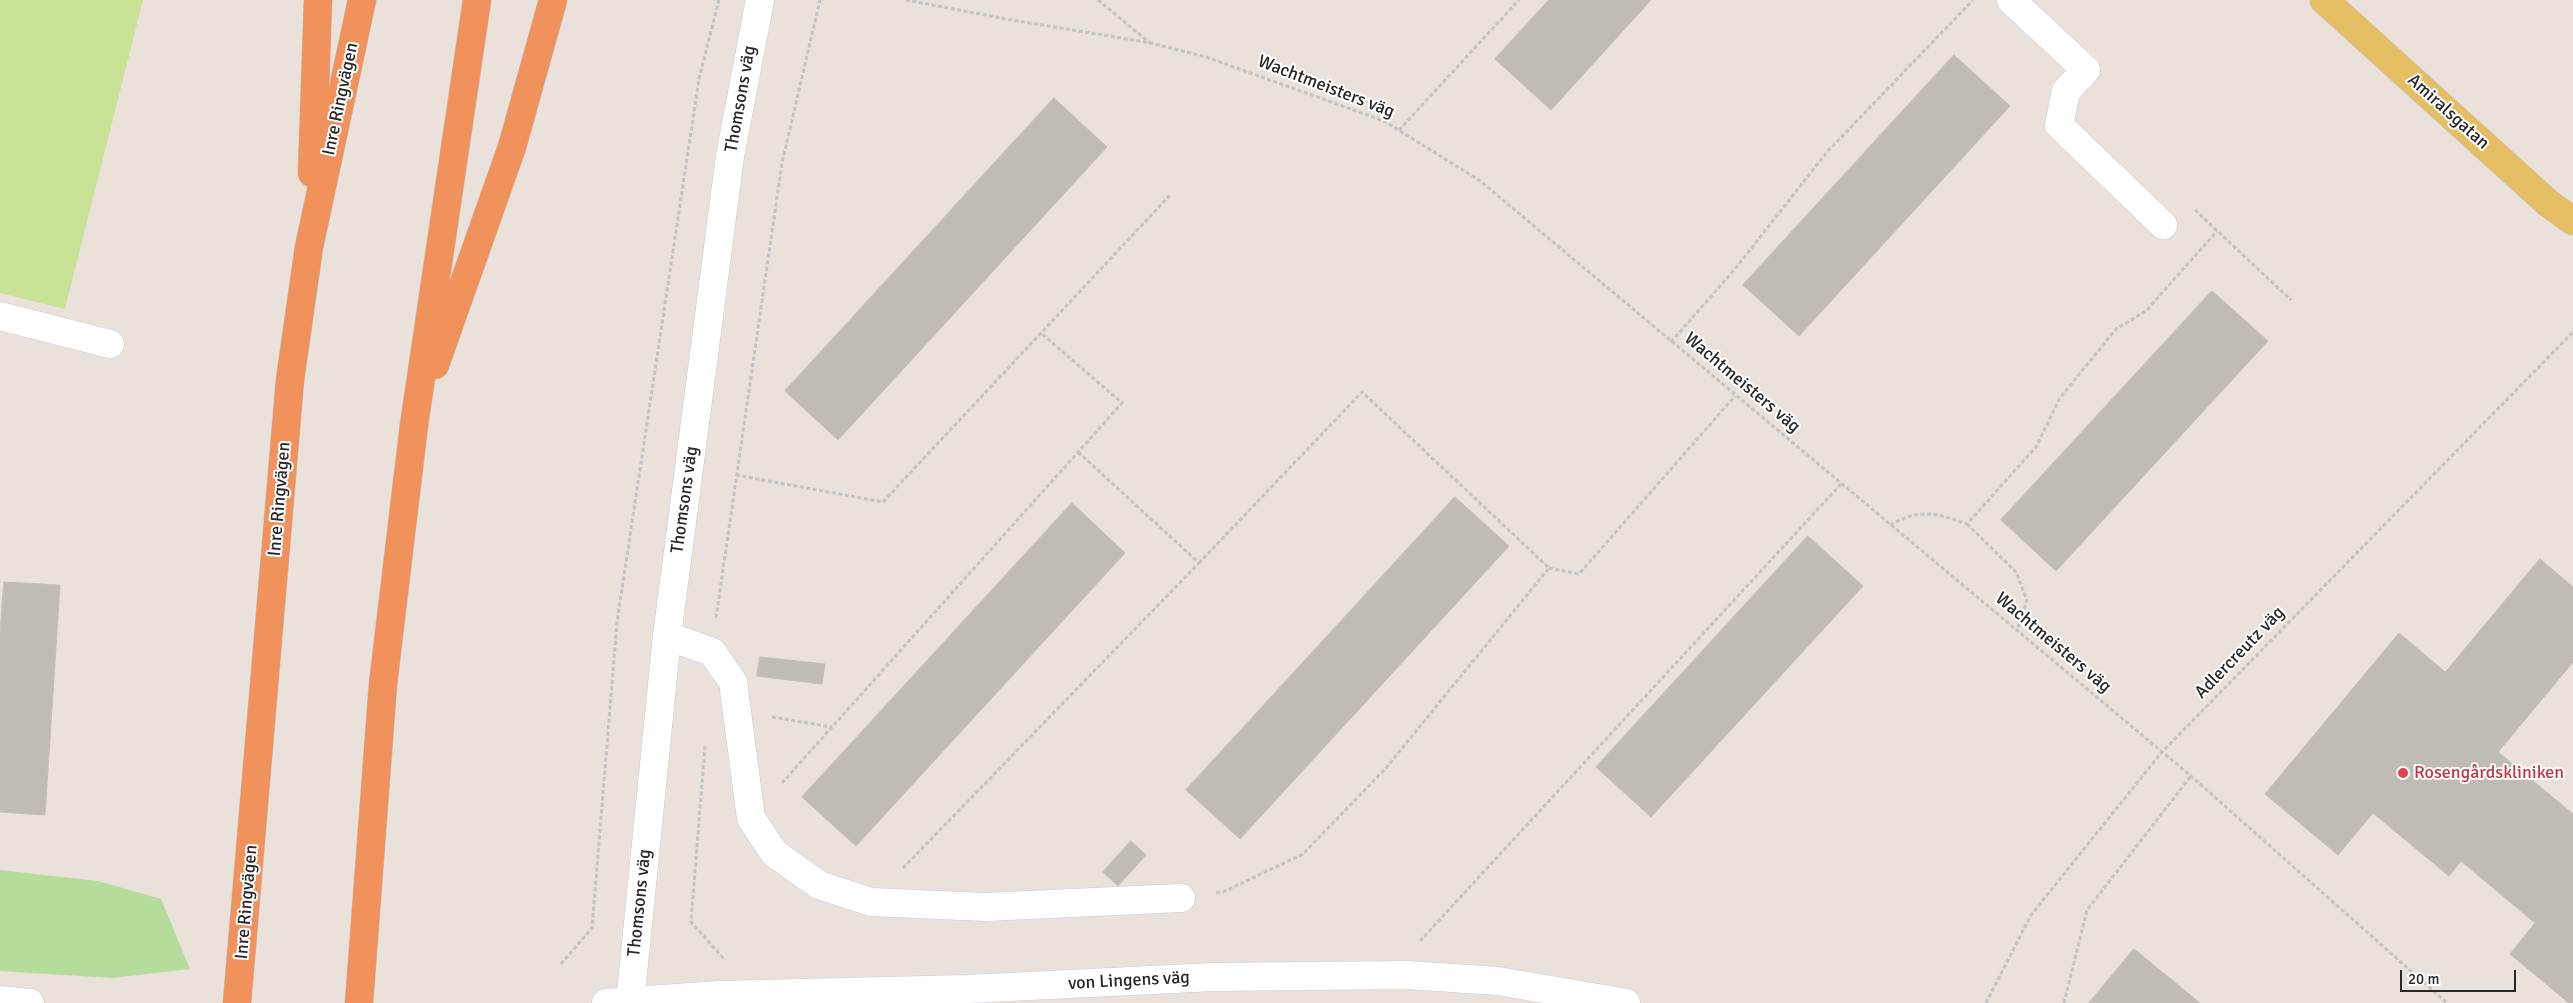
<!DOCTYPE html>
<html>
<head>
<meta charset="utf-8">
<style>
	body { margin:0 }
	#map { position:relative; width:2573px; height:1003px; overflow:hidden; background:#e9e1da; font-family:Signika,sans-serif }
	canvas { display:block }
	.scale { position:absolute; left:2400px; top:970px; width:116px; height:22px; box-sizing:border-box; border:2px solid #272727; border-top:0; padding-left:6px; font-size:15px; line-height:18px; white-space:nowrap; color:#272727; -webkit-text-stroke:4px #fff; paint-order:stroke }
</style>
</head>
<body>
<div id="map">
<canvas width="2573" height="1003"></canvas>
<div class="scale">20 m</div>
</div>
<script>
const ctx = document.querySelector('canvas').getContext('2d');
ctx.lineJoin = 'round';
function paint(path, color) { ctx.fillStyle = color; ctx.fill(path, 'evenodd'); }
function stroke(path, color, width, dash) { ctx.strokeStyle = color; ctx.lineWidth = width; ctx.lineCap = dash ? 'butt' : 'round'; ctx.setLineDash(dash || []); ctx.stroke(path); }
function drawText(font, color, halo, rows, align = 'center') {
  ctx.font = font + ' Signika,sans-serif'; ctx.lineWidth = 4; ctx.setLineDash([]); ctx.textBaseline = 'middle'; ctx.strokeStyle = halo; ctx.fillStyle = color; for (const [text, x, y, turn = 0] of rows) {
    ctx.save(); ctx.translate(x, y); ctx.rotate((+turn || 0) * Math.PI / 180); ctx.textAlign = isNaN(turn) ? turn : align; if (halo) ctx.strokeText(text, 0, 0); ctx.fillText(text, 0, 0); ctx.restore();
  }
}
paint(new Path2D(`
	M0,870L98,881L161,899L190,969L112,978L0,971Z`), '#b5dc9a');
paint(new Path2D(`
	M0,0H143L65,309L0,293Z`), '#c8e396');
const building = new Path2D(`
	M1549,0H1651L1551,110L1495,59Z
	M1954,55L2010,106L1799,336L1743,285Z
	M1054,98L1107,147L838,440L785,391Z
	M2212,291L2268,341L2056,571L2001,520Z
	M1455,497L1509,546L1240,839L1186,790Z
	M1072,503L1125,553L856,846L802,797Z
	M1808,536L1863,586L1651,817L1596,767Z
	M2540,559L2573,587V662L2498,752L2573,814V1003H2569L2510,954L2535,923L2461,861L2449,876L2373,813L2338,855L2265,794L2399,633L2445,672Z
	M4,582L60,585L45,815L0,812V636Z
	M760,657L825,664L822,684L757,676Z
	M1131,841L1146,855L1118,886L1103,872Z
	M2134,949L2200,1003H2089Z`);
paint(building, '#c1bbb6');
stroke(building, '#c4bdb4', 1);
const minor = new Path2D(`
	M2011,0L2086,70L2066,91L2059,125L2163,225
	M0,316L110,344
	M667,636L712,652L733,682L751,818L774,853L819,885L871,902L985,907L1181,898
	M0,1000L30,1003
	M606,1003L719,995L968,989L1213,977L1407,975L1498,981L1626,1003
	M630,1003L667,636L730,156L760,0`);
const major = new Path2D(`
	M2324,0L2548,203L2573,221`);
const highway = new Path2D(`
	M312,173L318,0
	M435,365L512,147L553,0
	M237,1003L290,380L309,247L362,0
	M359,1003L383,684L414,425L477,0`);
stroke(minor, '#c8cdd8', 29);
stroke(major, '#c3c3c3', 29);
stroke(highway, '#c3c3c3', 29);
stroke(new Path2D(`
	M906,0L1006,19L1151,43L1206,57L1384,121L1479,180L2191,776L2447,1003
	M1098,0L1150,43
	M1399,130L1519,0
	M2195,210L2291,300
	M1671,342L1735,269L1827,152L1973,0
	M736,475L883,502L1171,194
	M1967,524L2016,572L2027,600L2017,631
	M1890,525C1921,508 1936,513 1967,524L2036,447L2060,398L2116,329L2146,311L2217,231
	M1199,563L1362,392L1549,568L1386,768L1303,854L1223,892L1215,893
	M1549,568L1579,574L1735,396
	M716,618L782,163L820,0
	M772,717L832,727
	M705,746L691,922L724,959
	M782,783L1122,403L1041,333
	M903,868L1199,563L1078,452
	M1420,941L1841,484
	M561,964L592,928L617,622L699,79L719,0
	M1986,1003L2031,915L2161,753L2573,332
	M2064,1003L2087,910L2191,776`), '#c3c3c3', 3, [4, 2.5]);
stroke(minor, '#fff', 28);
stroke(major, '#e5bd63', 28);
stroke(highway, '#f1925c', 28);
for (const [x, y, r, color] of [
	[2403,773,6,"#e0444e"]
]) { const dot = new Path2D(); dot.arc(x, y, r, 0, 2 * Math.PI); ctx.fillStyle = color; ctx.fill(dot); stroke(dot, '#fff', 2); }
drawText('18px', '#272727', '#fff', [
	["Wachtmeisters väg",1326,87,21],
	["Inre Ringvägen",341,99,-78],
	["Thomsons väg",741,99,-80],
	["Amiralsgatan",2448,112,42],
	["Wachtmeisters väg",1742,383,40],
	["Inre Ringvägen",280,499,-85],
	["Thomsons väg",685,500,-82],
	["Wachtmeisters väg",2053,643,40],
	["Adlercreutz väg",2240,653,-46],
	["Inre Ringvägen",247,902,-85],
	["Thomsons väg",640,903,-84],
	["von Lingens väg",1129,981,-3]
]);
drawText('18px', '#be3a42', '#fff', [
	["Rosengårdskliniken",2414,773]
], 'left');
</script>
</body>
</html>
